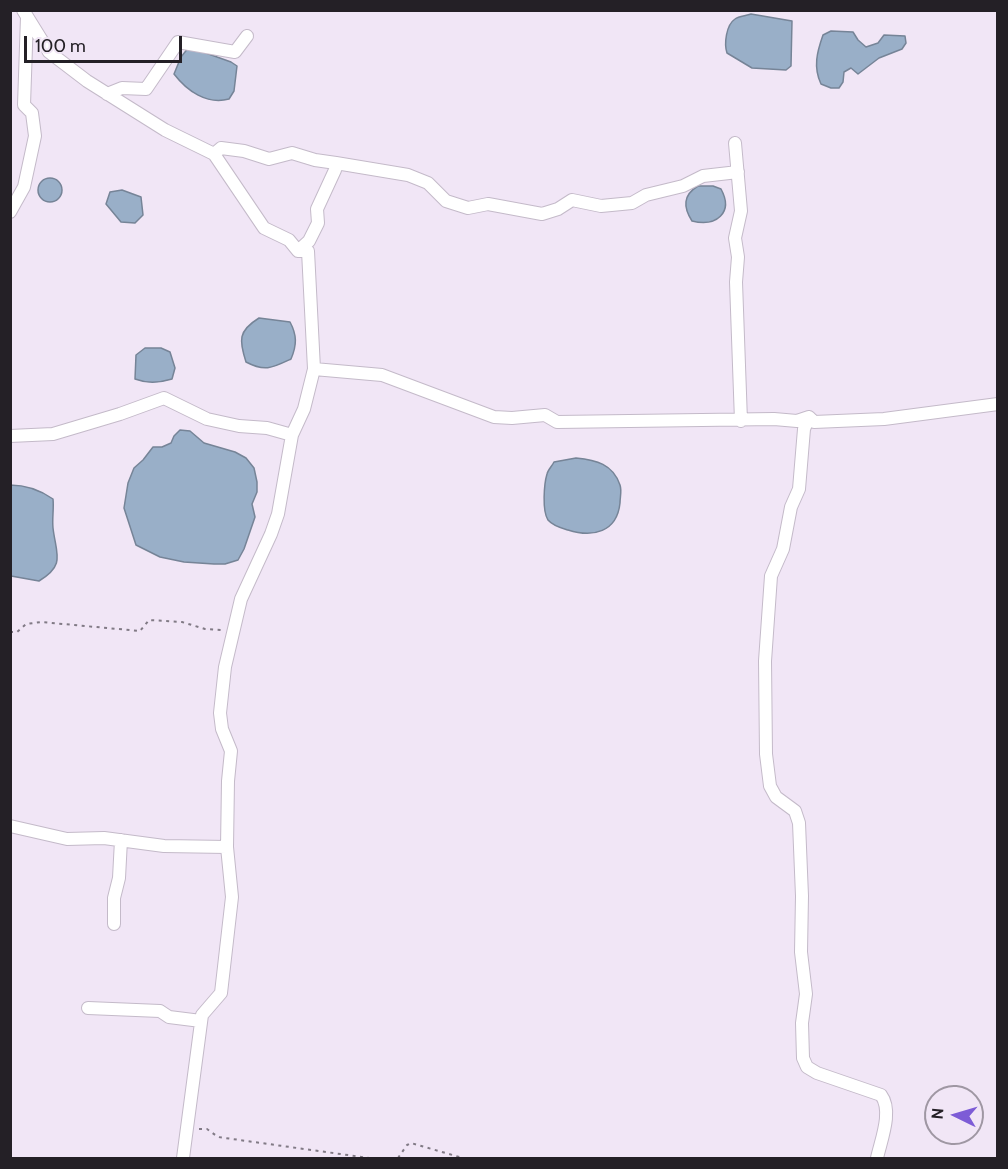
<!DOCTYPE html>
<html>
<head>
<meta charset="utf-8">
<style>
	body { margin:0 }
	#map { position:relative; width:1008px; height:1169px; overflow:hidden; background:#f1e6f6; font-family:Cabin,sans-serif }
	canvas { display:block }
	.frame { position:absolute; inset:0; border:12px solid #242026; pointer-events:none }
	.north { position:absolute; left:924px; top:1085px; width:60px; height:60px; box-sizing:border-box; background:#f1e6f6; border:2px solid #9f97a3; border-radius:50%; rotate:275deg; font-size:16px; font-weight:700; line-height:24px; text-align:center; color:#242026 }
	.north::after { content:''; display:block; margin:auto; width:21px; height:27px; background:#7d5cd6; clip-path:polygon(50% 0,100% 100%,50% 72%,0 100%) }
	.scale { position:absolute; left:24px; top:36px; width:158px; height:27px; box-sizing:border-box; border:3px solid #242026; border-top:0; padding-left:8px; font-size:18px; line-height:21px; white-space:nowrap; color:#242026; -webkit-text-stroke:4px #f1e6f6; paint-order:stroke }
</style>
</head>
<body>
<div id="map">
<canvas width="1008" height="1169"></canvas>
<div class="frame"></div>
<div class="north">N</div>
<div class="scale">100 m</div>
</div>
<script>
const ctx = document.querySelector('canvas').getContext('2d');
ctx.lineJoin = 'round';
function paint(path, color) { ctx.fillStyle = color; ctx.fill(path, 'evenodd'); }
function stroke(path, color, width, dash) { ctx.strokeStyle = color; ctx.lineWidth = width; ctx.lineCap = dash ? 'butt' : 'round'; ctx.setLineDash(dash || []); ctx.stroke(path); }
const water = new Path2D(`
	M751,14L792,21L791,66L786,70L752,68L727,53C724,44 726,25 735,19C739,16 746,16 751,14Z
	M831,31L853,32L858,40L866,47L878,43L884,35L905,36L906,43L902,49L879,58L858,74L851,68L844,72L843,82L839,88H831L821,84C813,67 817,52 823,35Z
	M189,47L231,62L237,66L234,91L229,99C207,105 187,91 174,74L181,57Z
	M38 190a12 12 0 1 1 24 0a12 12 0 1 1-24 0Z
	M698,186H713L721,189C734,213 716,227 692,221C683,207 683,195 698,186Z
	M122,190L141,197L143,215L135,223L121,222L106,204L110,192Z
	M259,318L290,322C297,335 297,345 291,359C272,368 265,372 246,362C239,340 238,331 259,318Z
	M145,348H161L170,352L175,368L172,379C159,383 148,384 135,379L136,355Z
	M180,430L190,431L204,443L235,452L246,458L254,468L257,482V492L252,504L255,517L244,549L238,560L225,564H214L184,562L160,557L136,545L124,508L128,483L134,468L143,460L153,447H162L171,443L174,436Z
	M576,458C596,460 613,464 620,485C622,491 620,497 620,503C617,532 593,538 568,530C561,528 553,526 548,520C542,511 544,484 547,474C548,470 552,466 554,462Z
	M10,485C26,485 40,490 53,499C54,509 52,518 53,528C56,554 66,565 39,581L11,576Z`);
paint(water, '#99afc8');
stroke(water, '#768497', 1.5);
const street = new Path2D(`
	M23,10L49,52L87,81L165,130L214,154L264,228L289,240L298,251H308L314,369L304,409L292,435L278,514L271,534L241,599L225,667L220,713L222,729L231,751L228,781L227,847L232,897L221,993L202,1015L183,1158
	M107,94L122,88L146,89L178,42L235,52L247,36
	M735,143L741,211L735,238L738,257L736,282L741,421
	M214,154L221,148L244,151L269,159L292,153L315,160L336,163L335,170L317,209L318,223L309,241L298,251
	M336,163L408,175L428,183L446,201L468,208L488,204L542,214L558,209L572,200L601,206L632,203L646,195L683,186L703,176L738,172
	M10,212L24,187L35,136L32,113L24,105L27,17
	M314,369L382,375L494,417L512,418L545,415L557,422L774,419L797,421L809,417L814,422L884,419L998,404
	M809,417L804,429L799,489L791,507L783,549L771,576L765,661L766,754L770,786L776,797L795,811L799,823L802,896L801,952L806,994L802,1023L803,1058L807,1067L817,1073L881,1095C893,1111 881,1140 877,1158
	M10,436L53,434L120,414L164,398L207,419L239,426L267,428L292,435
	M10,826L67,839L104,838L164,846L227,847
	M114,924V898L119,878L121,840
	M88,1008L160,1011L169,1017L201,1021`);
stroke(street, '#c4bac9', 14);
stroke(new Path2D(`
	M10,632H17L26,624L41,622L140,631L149,620L182,622L205,629L221,630
	M199,1129H207L218,1137L369,1158
	M398,1158L407,1145L411,1143L463,1158`), '#817a85', 2, [3, 4.5]);
stroke(street, '#fff', 12);
</script>
</body>
</html>
